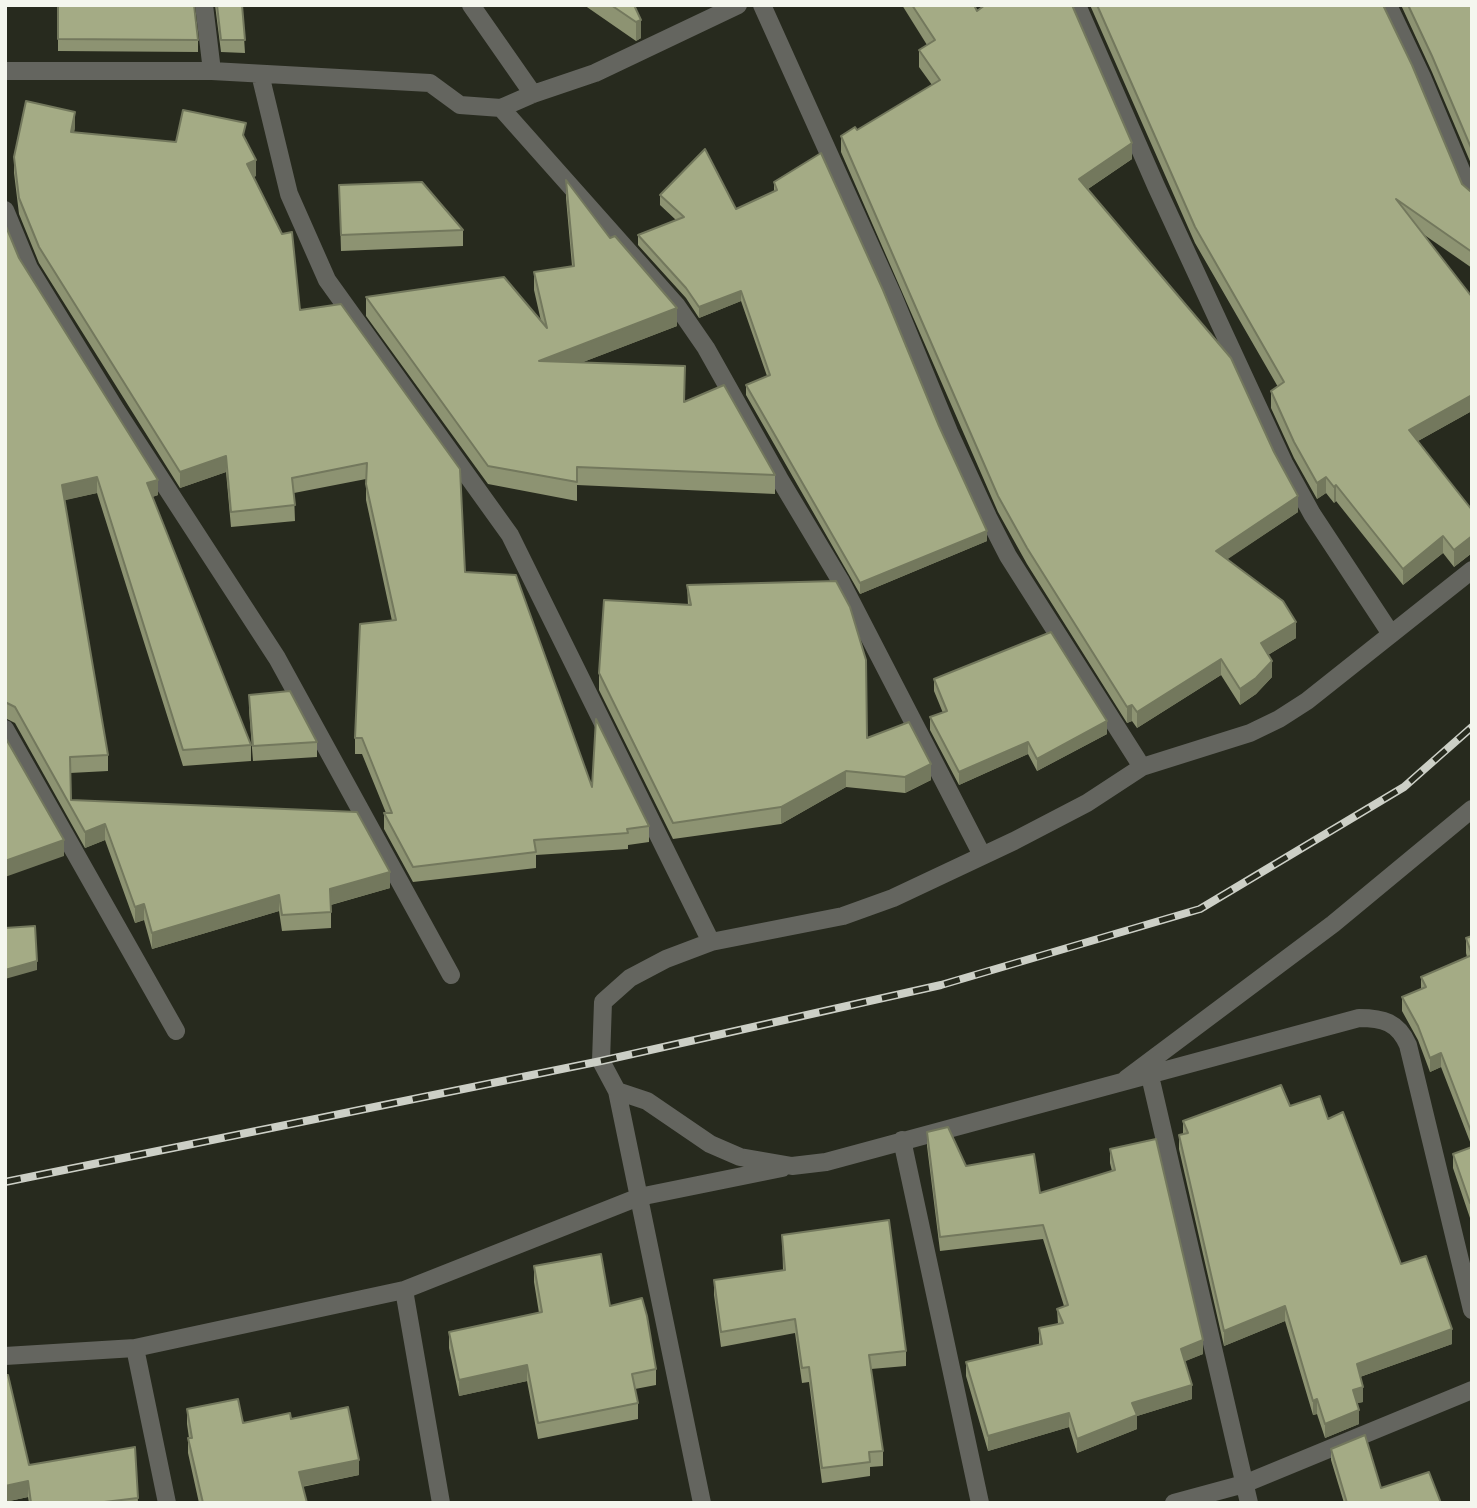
<!DOCTYPE html>
<html>
<head>
<meta charset="utf-8">
<style>
	body { margin:0 }
	#map { position:relative; width:1477px; height:1508px; overflow:hidden; background:#272a1e; font-family:Karla,sans-serif }
	canvas { display:block }
	.frame { position:absolute; inset:0; border:7px solid #f4f6ee; pointer-events:none }
</style>
</head>
<body>
<div id="map">
<canvas width="1477" height="1508"></canvas>
<div class="frame"></div>
</div>
<script>
const ctx = document.querySelector('canvas').getContext('2d');
ctx.lineJoin = 'round';
function stroke(path, color, width, dash) { ctx.strokeStyle = color; ctx.lineWidth = width; ctx.lineCap = dash ? 'butt' : 'round'; ctx.setLineDash(dash || []); ctx.stroke(path); }
function paint(path, color) { ctx.fillStyle = color; ctx.fill(path, 'evenodd'); }
stroke(new Path2D(`
	M204,5L212,71
	M471,5L533,94
	M762,5L893,296L949,432L988,517L1008,556L1142,767
	M1077,5L1156,186L1284,463L1312,514L1391,634
	M1388,5L1422,77L1472,196
	M5,71H212L430,83L460,105L501,108L533,94L595,73L738,5
	M260,74L289,194L327,280L510,535L711,942
	M501,108L677,306L706,348L779,478L840,580L982,855
	M5,210L29,268L116,410L277,658L451,975
	M1472,570L1307,701L1279,719L1250,733L1142,767L1087,803L1014,841L893,898L843,916L711,942L666,959L630,978L603,1002L601,1061L617,1091L647,1101L710,1144L740,1157L792,1166L826,1162L1359,1018C1383,1018 1398,1022 1408,1045L1472,1310
	M5,729L176,1031
	M1150,1076L1249,1503
	M1126,1079L1333,924L1472,809
	M617,1091L702,1503
	M902,1140L980,1503
	M404,1290L441,1503
	M5,1356L135,1348
	M167,1503L135,1348L404,1290L639,1197L782,1168
	M1174,1503L1244,1484L1472,1390`), '#64655f', 18);
const rail = new Path2D(`
	M5,1182L601,1061L941,985L1200,909L1404,787L1472,727`);
stroke(rail, '#cccfc6', 8);
stroke(rail, '#272a1e', 5, [16]);
paint(new Path2D(`
	M58,5L198,40V52L58,51Z
	M215,5H242L245,53L221,52Z
	M584,5H634L641,38L636,41Z
	M902,5H974L977,11L1132,159L1088,189L1298,512L1227,559L1296,638L1268,655L1272,677L1256,694L1240,705L1221,675L1137,728L1132,721L1127,723L1027,564L998,512L841,152V136L857,130L932,85L919,67V50L927,45Z
	M1090,5H1383L1462,184L1470,191L1472,190V268L1423,234L1472,297V414L1470,412L1418,441L1472,510V553L1454,567L1443,553L1403,585L1336,501L1334,503L1326,493L1317,499L1294,458L1271,408V391L1278,387L1195,243Z
	M1401,5H1472V166L1432,72Z
	M75,127L74,132L176,142L246,139L256,176L253,177L300,310L465,572L592,787L649,826V842L628,845V849L536,855V868L413,882L384,829V813H386L362,754H355V738L392,621L366,500V479L294,493L295,521L231,527L226,472L180,488L39,263L19,214L14,173V157Z
	M566,180L677,326L583,362L685,385L684,401L775,475V494L577,485V501L488,484L366,316V297L541,321L534,290V272L572,266L566,198Z
	M774,182L939,426L987,541L860,594L746,395V385L767,376L741,301L699,318L686,298L638,245V235L676,220L660,205V195L736,209L774,191Z
	M339,185L463,230V246L341,251Z
	M5,224L19,258L158,495L152,497L251,745V761L183,766L97,493L64,500L108,755V771L70,773L71,800L390,888L331,905V928L282,931L279,911L152,949L144,920L135,923L105,840L85,848L15,723L5,718Z
	M687,585L867,738L931,780L905,793L846,787L781,824L673,839L599,690V673L688,605Z
	M934,679L1107,734L1037,771L1028,754L959,785L930,730V717L943,713L934,691Z
	M249,695L317,742V757L253,761L249,710Z
	M1472,936V1217L1470,1218L1453,1168V1154L1472,1147L1441,1067L1430,1072L1418,1040L1402,1011V997L1421,989V977L1467,957L1466,953V938Z
	M1290,1106L1328,1119L1401,1264L1452,1344L1360,1377L1363,1402L1357,1403L1359,1424L1325,1438L1317,1414L1313,1415L1285,1321L1224,1346L1179,1149V1135L1183,1134V1121Z
	M927,1132L966,1166L1040,1193L1112,1171L1110,1163V1149L1203,1354L1185,1361L1192,1399L1137,1416V1429L1077,1453L1069,1427L988,1451L966,1376V1362L1039,1345V1328L1058,1324L1057,1309L1064,1306L1043,1239L940,1251L927,1146Z
	M782,1235L906,1351V1366L871,1369L883,1451V1466L870,1467V1476L822,1483L809,1382L802,1383L795,1333L721,1347L714,1295V1280L783,1270Z
	M534,1266L610,1306L656,1369V1385L635,1389L638,1403V1419L538,1439L527,1381L459,1396L449,1348V1332L539,1313L534,1282Z
	M5,1375L29,1465L135,1447L138,1503H29L28,1497L5,1502Z
	M187,1409L243,1423L291,1419L359,1475L302,1487L307,1503H199L188,1453V1438H189L187,1424Z
	M1331,1449L1381,1488L1441,1503H1344L1331,1460Z`), '#8d9372');
paint(new Path2D(`
	M641,20V38L636,41V22Z
	M75,112V127L71,148V132Z
	M1132,143V159L1079,195V179Z
	M256,160V176L247,180V164Z
	M741,291V301L699,318V307Z
	M677,308V326L539,379V361Z
	M1470,396V412L1409,446V430Z
	M226,456V472L180,488V472Z
	M97,477V493L62,501V485Z
	M1326,477V493L1317,499V483Z
	M158,480V495L147,499V483Z
	M1336,485V501L1334,503V487Z
	M1298,496V512L1216,567V551Z
	M987,531V541L860,594V583Z
	M1443,536V553L1403,585V569Z
	M1472,536V553L1454,567V550Z
	M1296,622V638L1261,659V643Z
	M1221,659V675L1137,728V712Z
	M1272,661V677L1256,694L1240,705V689Z
	M1132,705V721L1127,723V707Z
	M1107,721V734L1037,771V759Z
	M1028,742V754L959,785V772Z
	M931,764V780L905,793V777Z
	M846,771V787L781,824V807Z
	M105,824V840L85,848V832Z
	M64,840V856L5,877V861Z
	M390,872V888L330,905V889Z
	M279,895V911L152,949V933Z
	M144,904V920L135,923V907Z
	M37,961V970L5,979V970Z
	M1441,1053V1067L1430,1072V1058Z
	M1470,1203H1472V1217L1470,1218Z
	M1285,1306V1321L1224,1346V1331Z
	M1452,1329V1344L1357,1378V1364Z
	M1203,1340V1354L1181,1363V1349Z
	M527,1365V1381L459,1396V1380Z
	M1192,1385V1399L1137,1416V1429L1077,1453V1439L1132,1403Z
	M1363,1387V1402L1353,1404V1390Z
	M1317,1399V1414L1313,1415V1401Z
	M1359,1410V1424L1325,1438V1424Z
	M1069,1413V1427L988,1451V1436Z
	M359,1460V1475L299,1487V1472Z
	M28,1481V1497L5,1502V1486Z`), '#73785d');
const building = new Path2D(`
	M58,5H194L198,40L58,39Z
	M217,5H242L245,40H221Z
	M611,5H634L641,20L636,22Z
	M912,5H974L977,11L985,5H1072L1132,143L1079,179L1231,358L1274,452L1298,496L1216,551L1283,601L1296,622L1261,643L1272,661L1256,678L1240,689L1221,659L1137,712L1132,705L1127,707L1027,548L998,496L841,136L855,127L857,130L940,80L919,50L935,40Z
	M1097,5H1383L1412,65L1462,184L1470,191L1472,190V252L1396,199L1472,297V398L1470,396L1409,430L1472,510V536L1454,550L1443,536L1403,569L1336,485L1334,487L1326,477L1317,483L1294,442L1271,391L1284,382L1195,227Z
	M1408,5H1472V150L1432,56Z
	M26,101L75,112L71,132L176,142L183,110L246,123L243,135L256,160L247,164L282,234L292,232L300,310L341,304L460,469L465,572L516,575L592,787L596,719L649,826L627,829L628,833L534,840L536,852L413,867L384,813H392L362,738H355L360,624L396,620L366,484L367,463L292,478L295,505L231,512L226,456L180,472L39,247L19,198L14,157Z
	M705,149L736,209L777,190L774,182L821,153L883,290L939,426L987,531L860,583L746,385L770,375L741,291L699,307L686,288L638,235L684,217L660,195Z
	M566,180L610,238L615,236L677,308L539,361L685,366L684,402L724,385L775,475L577,467V482L488,466L366,297L504,277L547,328L534,272L574,266Z
	M422,182L463,230L341,235L339,185Z
	M5,224L19,258L158,480L147,483L251,745L183,750L97,477L62,485L108,755L70,757L71,800L357,812L390,872L330,889L331,912L282,915L279,895L152,933L144,904L135,907L105,824L85,832L15,707L5,702Z
	M836,581L850,607L866,660L867,738L909,722L931,764L905,777L846,771L781,807L673,823L599,673L604,600L691,605L687,585Z
	M1051,632L1107,721L1037,759L1028,742L959,772L930,717L947,711L934,679Z
	M290,691L317,742L253,746L249,695Z
	M5,737L64,840L5,861Z
	M35,926L37,961L5,970V928Z
	M1472,936V955L1466,938Z
	M1472,955V1134L1441,1053L1430,1058L1418,1026L1402,997L1426,987L1421,977Z
	M1281,1085L1290,1106L1320,1096L1328,1119L1343,1112L1401,1264L1426,1256L1452,1329L1357,1364L1363,1387L1353,1390L1359,1410L1325,1424L1317,1399L1313,1401L1285,1306L1224,1331L1179,1135L1188,1133L1183,1121Z
	M948,1127L966,1166L1034,1154L1040,1193L1115,1170L1110,1149L1156,1139L1203,1340L1181,1349L1192,1385L1132,1403L1137,1415L1077,1439L1069,1413L988,1436L966,1362L1042,1344L1039,1328L1063,1323L1057,1309L1068,1305L1043,1225L940,1237L927,1132Z
	M1472,1147V1203H1470L1453,1154Z
	M889,1220L906,1351L869,1355L883,1451L869,1452L870,1462L822,1468L809,1367L802,1368L795,1319L721,1332L714,1280L785,1270L782,1235Z
	M601,1254L610,1306L642,1298L647,1316L656,1369L632,1374L638,1403L538,1423L527,1365L459,1380L449,1332L542,1312L534,1266Z
	M5,1375H8L29,1465L135,1447L138,1498L96,1503H31L28,1481L5,1486Z
	M238,1399L243,1423L290,1413L291,1419L348,1407L359,1460L299,1472L307,1503H203L188,1438H192L187,1409Z
	M1365,1435L1381,1488L1429,1472L1441,1503H1347L1331,1449Z`);
paint(building, '#a4ab85');
stroke(building, '#73785d', 2);
</script>
</body>
</html>
